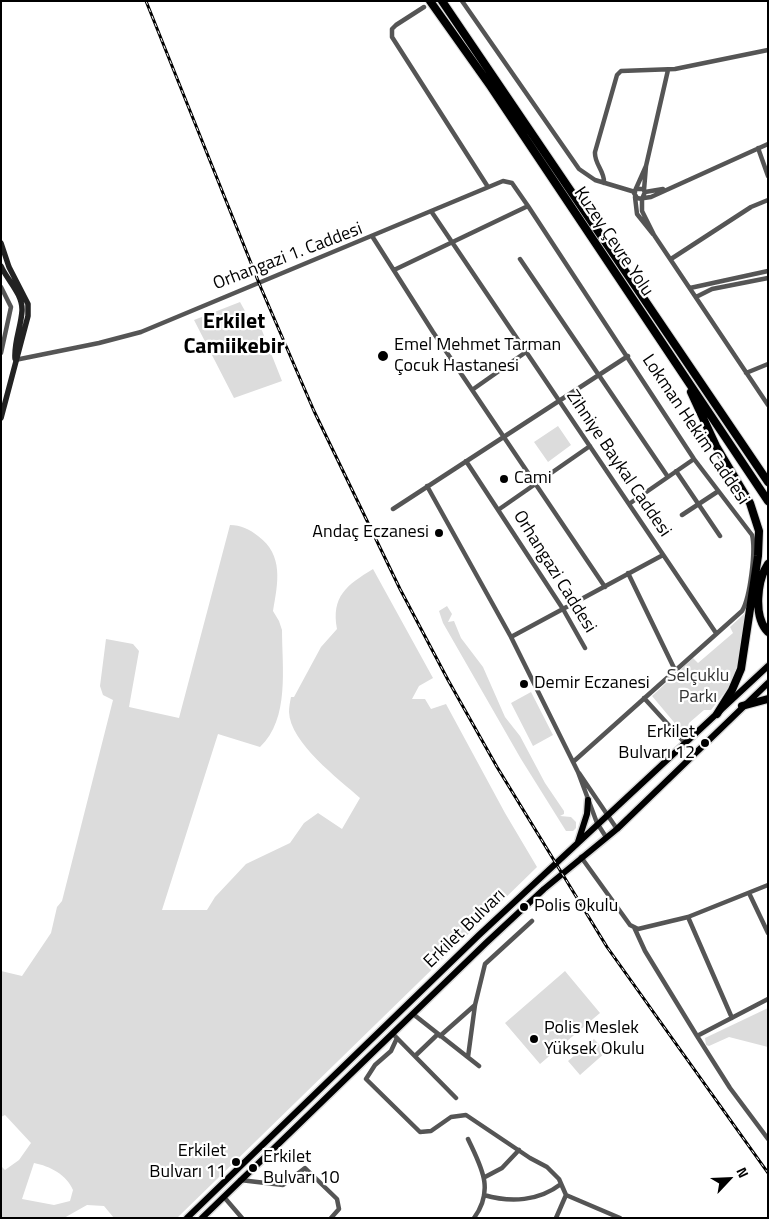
<!DOCTYPE html>
<html>
<head>
<meta charset="utf-8">
<style>
	body { margin:0 }
	#map { position:relative; width:769px; height:1219px; overflow:hidden; background:#fff; font-family:"Titillium Web",sans-serif }
	canvas { display:block }
	.frame { position:absolute; inset:0; border:2px solid #000; pointer-events:none }
	.north { position:absolute; left:704px; top:1154px; width:50px; height:50px; -webkit-text-stroke:4px #fff; paint-order:stroke; rotate:65deg; font-size:14px; font-weight:700; line-height:20px; text-align:center; color:#000 }
	.north::after { content:''; display:block; margin:auto; width:18px; height:22px; background:#000; clip-path:polygon(50% 0,100% 100%,50% 72%,0 100%) }
</style>
</head>
<body>
<div id="map">
<canvas width="769" height="1219"></canvas>
<div class="frame"></div>
<div class="north">N</div>
</div>
<script>
const ctx = document.querySelector('canvas').getContext('2d');
ctx.lineJoin = 'round';
function paint(path, color) { ctx.fillStyle = color; ctx.fill(path, 'evenodd'); }
function stroke(path, color, width, dash) { ctx.strokeStyle = color; ctx.lineWidth = width; ctx.lineCap = dash ? 'butt' : 'round'; ctx.setLineDash(dash || []); ctx.stroke(path); }
function drawText(font, color, halo, rows, align = 'center') {
  ctx.font = font + ' "Titillium Web",sans-serif'; ctx.lineWidth = 4.5; ctx.setLineDash([]); ctx.textBaseline = 'middle'; ctx.strokeStyle = halo; ctx.fillStyle = color; for (const [text, x, y, turn = 0] of rows) {
    ctx.save(); ctx.translate(x, y); ctx.rotate((+turn || 0) * Math.PI / 180); ctx.textAlign = isNaN(turn) ? turn : align; if (halo) ctx.strokeText(text, 0, 0); ctx.fillText(text, 0, 0); ctx.restore();
  }
}
paint(new Path2D(`
	M240,302L255,329L261,328L282,381L234,398L194,320Z
	M558,426L571,445L548,462L534,442Z
	M230,525C241,525 249,529 258,536C284,555 278,583 273,611L279,621L282,630C282,667 290,719 260,747L218,734L162,910H207L215,897L246,864L290,843L304,823L318,813L342,829L360,798C339,779 290,743 289,712C289,707 290,702 291,697H294L321,647L337,629C331,596 347,585 373,569L433,678L419,686L412,699H425L431,709L446,704L505,813L537,867L177,1218H114L104,1206L87,1205L64,1218H1V1166L5,1170L19,1160L31,1143L5,1115L1,1117V971L22,976L51,933L57,907L62,901L113,700L103,695L100,686L106,639L133,644L139,651L129,707L179,718ZM34,1163C50,1166 67,1175 73,1190L70,1201L54,1205L22,1199Z
	M447,606L452,614L448,622L454,621L461,638L483,667L505,717L520,736L545,783L564,811V814L560,816L571,817L576,822V828L573,831H566L521,759L443,623L439,611Z
	M745,613L736,678L711,710H704L689,723L688,730L683,733L652,696L693,658L698,663L733,633L730,627Z
	M531,692L553,735L533,746L511,703Z
	M565,971L600,1013L540,1064L505,1023Z
	M768,1008V1047L729,1037L709,1046L706,1045L705,1038Z
	M594,1039L606,1052L580,1075L568,1061Z`), '#dcdcdc');
const primary = new Path2D(`
	M578,842L587,814L588,800
	M187,1218L479,935L768,666
	M202,1218L486,943L544,889L617,829L768,683`);
const highway = new Path2D(`
	M430,1L491,87L768,501
	M442,1L768,482
	M691,392L716,446L750,503L759,531L758,556L741,669L732,690L717,714
	M768,564C757,580 753,617 768,632
	M742,706L768,699`);
stroke(primary, '#dbdbdb', 9);
stroke(highway, '#dbdbdb', 10);
stroke(new Path2D(`
	M462,1L579,169L595,180L635,192
	M424,7L396,25L392,29V37L488,187
	M758,148L768,176
	M604,183C605,171 594,164 595,152L617,75L621,71L675,69L768,50
	M637,189H643L645,192L642,199L637,198L634,193L646,166L668,70
	M644,190L646,166
	M645,192L663,189
	M635,197L637,214L653,234
	M644,198L651,197L768,144
	M642,199V211L654,235L768,405
	M431,211L716,633
	M372,236L433,332L605,587
	M520,259L668,477
	M671,259L751,207L768,200
	M394,270L528,206L694,459L752,535C756,550 750,598 742,611L573,762
	M1,287L11,307L1,353
	M690,288L768,271
	M696,297L712,289L768,278
	M15,360L99,343L141,332L503,181L512,183L528,206
	M746,373L768,364
	M472,390L526,352
	M466,461L563,609L585,648
	M676,471L720,536
	M427,486L511,637L578,772L597,823L606,837
	M629,504L694,459
	M393,509L628,356
	M498,510L590,446
	M682,515L717,492
	M628,573L675,670
	M511,637L663,555
	M644,698L685,743
	M579,773L617,829
	M581,857L630,925L638,929L688,917L768,885
	M749,893L768,933
	M688,917L732,1018
	M634,927L645,951L697,1036L768,999
	M413,1014L479,1066
	M395,1036L456,1098
	M440,1036L475,1005
	M697,1036L730,1088L768,1139
	M397,1038L391,1051L375,1065L366,1079L420,1132L431,1131L451,1117L466,1115L530,1158L547,1167L559,1179L566,1195L556,1218
	M415,1056L438,1034
	M468,1057L475,1005L485,964L532,921
	M468,1139C481,1167 495,1189 474,1218
	M485,1177L502,1168L519,1150
	M240,1180L283,1185L305,1168L337,1199L339,1209L331,1218
	M484,1195C511,1203 539,1201 561,1184
	M566,1195L620,1218
	M224,1197L242,1218`), '#555', 4.5);
stroke(new Path2D(`
	M1,243L9,267L28,304V316L1,418
	M1,266C7,280 23,294 22,311C21,327 14,341 15,358`), '#222', 5.5);
stroke(primary, '#000', 6);
stroke(highway, '#000', 8);
const rail = new Path2D(`
	M146,1L261,288L314,411L400,589L448,680L497,767L607,947L768,1173`);
stroke(rail, '#000', 3);
stroke(rail, '#fff', 1, [4]);
for (const [x, y, r, color] of [
	[383,356,6,"#000"],
	[504,479,5,"#000"],
	[439,533,5,"#000"],
	[524,684,5,"#000"],
	[705,743,5,"#000"],
	[524,907,5,"#000"],
	[534,1039,5,"#000"],
	[236,1162,5,"#000"],
	[253,1168,5,"#000"]
]) { const dot = new Path2D(); dot.arc(x, y, r, 0, 2 * Math.PI); ctx.fillStyle = color; ctx.fill(dot); stroke(dot, '#fff', 2); }
drawText('18px', '#000', '#fff', [
	["Kuzey Çevre Yolu",613,242,56],
	["Orhangazi 1. Caddesi",288,257,-21],
	["Lokman Hekim Caddesi",695,430,56],
	["Zihniye Baykal Caddesi",618,464,56],
	["Orhangazi Caddesi",554,572,58],
	["Erkilet Bulvarı",465,929,-44]
]);
drawText('18px', '#000', '#fff', [
	["Emel Mehmet Tarman",394,346],
	["Çocuk Hastanesi",394,367],
	["Cami",514,479],
	["Andaç Eczanesi",429,533,"right"],
	["Demir Eczanesi",534,684],
	["Erkilet",695,733,"right"],
	["Bulvarı 12",695,754,"right"],
	["Polis Okulu",534,907],
	["Polis Meslek",544,1029],
	["Yüksek Okulu",544,1050],
	["Erkilet",226,1152,"right"],
	["Bulvarı 11",226,1173,"right"],
	["Erkilet",263,1158],
	["Bulvarı 10",263,1179]
], 'left');
drawText('18px', '#333', '#fff', [
	["Selçuklu",698,677],
	["Parkı",698,698]
]);
drawText('bold 22px', '#000', '#fff', [
	["Erkilet",234,323],
	["Camiikebir",234,348]
]);
</script>
</body>
</html>
